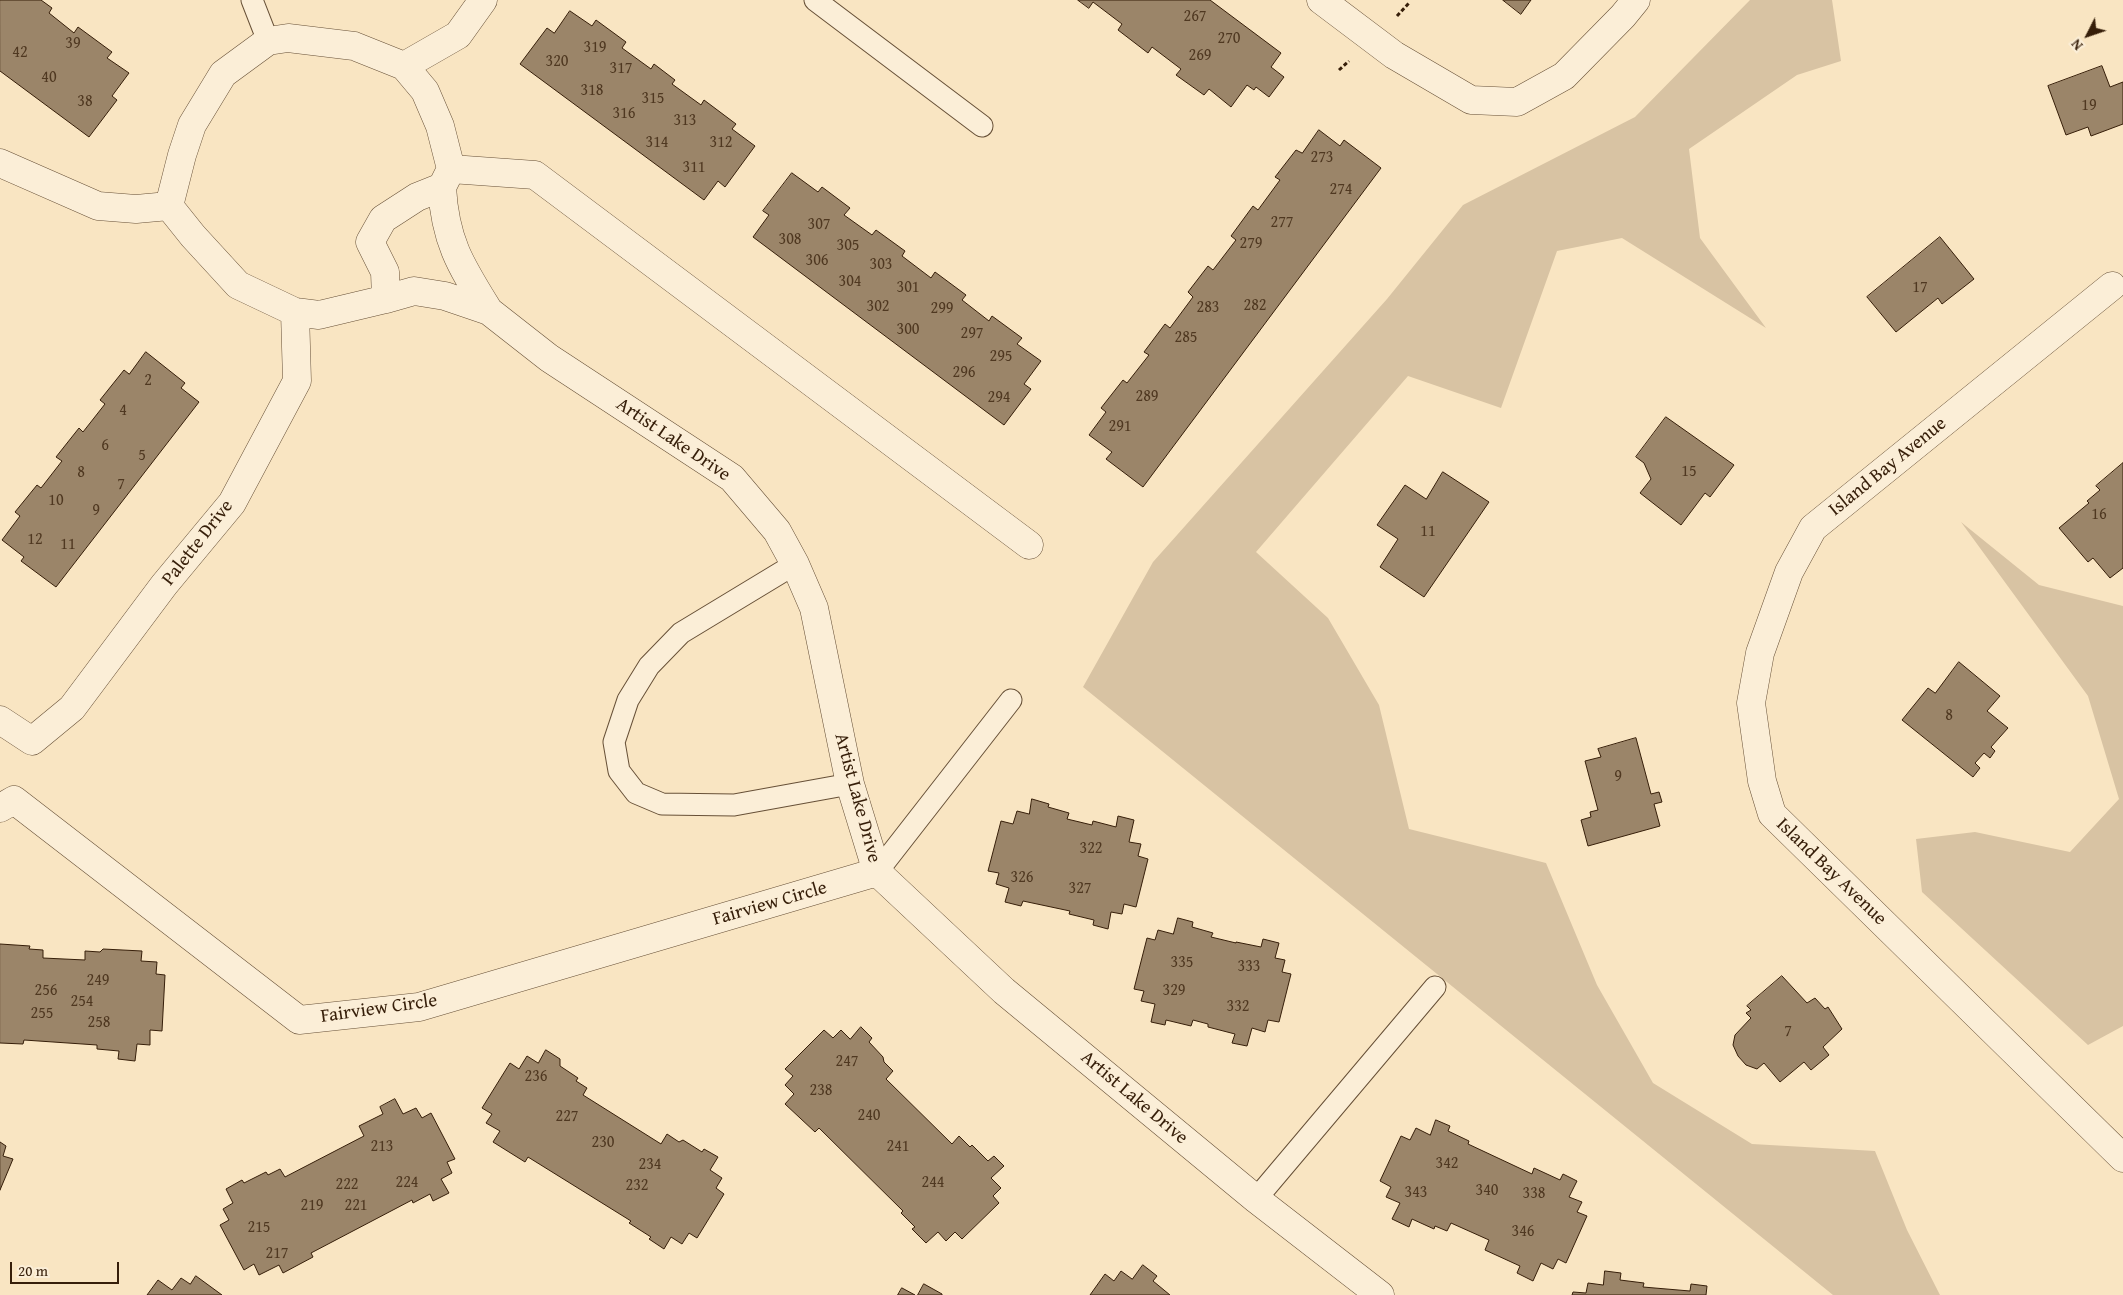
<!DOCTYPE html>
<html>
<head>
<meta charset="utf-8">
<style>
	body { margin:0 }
	#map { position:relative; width:2123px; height:1295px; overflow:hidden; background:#f9e5c2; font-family:"Gentium Book Plus",serif }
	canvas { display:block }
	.north { position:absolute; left:2063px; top:10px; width:50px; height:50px; -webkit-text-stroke:4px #fbeed7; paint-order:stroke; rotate:229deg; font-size:14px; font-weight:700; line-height:20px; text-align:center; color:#361e09 }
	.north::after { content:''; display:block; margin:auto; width:18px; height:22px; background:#361e09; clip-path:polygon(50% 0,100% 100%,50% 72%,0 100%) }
	.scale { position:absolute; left:10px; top:1262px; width:109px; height:22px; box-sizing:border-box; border:2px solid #361e09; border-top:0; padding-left:6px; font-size:15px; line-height:18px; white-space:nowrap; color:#361e09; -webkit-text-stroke:4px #fbeed7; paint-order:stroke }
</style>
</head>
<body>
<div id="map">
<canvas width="2123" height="1295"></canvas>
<div class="north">N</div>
<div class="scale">20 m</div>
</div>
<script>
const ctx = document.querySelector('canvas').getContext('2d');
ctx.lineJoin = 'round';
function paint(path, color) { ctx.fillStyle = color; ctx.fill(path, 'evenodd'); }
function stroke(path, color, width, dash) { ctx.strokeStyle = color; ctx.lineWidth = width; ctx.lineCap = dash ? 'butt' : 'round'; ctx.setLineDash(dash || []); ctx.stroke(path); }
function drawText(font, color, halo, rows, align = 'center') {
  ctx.font = font + ' "Gentium Book Plus",serif'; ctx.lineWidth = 4; ctx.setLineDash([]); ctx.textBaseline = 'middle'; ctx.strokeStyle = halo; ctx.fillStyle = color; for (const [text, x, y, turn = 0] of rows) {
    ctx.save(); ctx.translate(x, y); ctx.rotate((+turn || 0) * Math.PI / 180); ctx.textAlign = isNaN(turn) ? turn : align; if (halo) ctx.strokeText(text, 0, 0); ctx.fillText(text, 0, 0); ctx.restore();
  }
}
paint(new Path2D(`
	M1750,0H1832L1841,61L1797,75L1689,149L1700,238L1766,328L1622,238L1557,251L1501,408L1408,376L1256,552L1328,618L1379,705L1409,829L1546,863L1597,985L1653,1083L1752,1144L1875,1151L1907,1230L1940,1295H1833L1083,687L1153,562L1387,299L1463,205L1635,117Z
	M1961,522L2039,585L2123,606V1026L2088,1045L1922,892L1916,839L1975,832L2070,852L2119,799L2088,696Z`), '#d8c3a3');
const building = new Path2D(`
	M0,0H41L52,8L49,13L74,33L78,27L112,52L107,58L129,73L112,96L117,100L89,137L0,71Z
	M1078,0H1210L1281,53L1271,67L1284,77L1269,97L1256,87L1254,90L1247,85L1231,107L1209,89L1204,95L1176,75L1181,69L1152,47L1148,53L1118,30L1122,24L1093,2L1089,8Z
	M1503,0H1531L1521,14Z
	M570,11L592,26L596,20L626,42L622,48L651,69L654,64L675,80L672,84L701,105L704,100L736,124L732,129L755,146L725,187L718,181L704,200L520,64L547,28L554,33Z
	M2102,66L2110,87L2123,82V124L2091,136L2088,127L2066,135L2048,86Z
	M1319,130L1340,146L1344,140L1381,168L1143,487L1106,459L1112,452L1089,435L1106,412L1101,408L1123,380L1127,383L1149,355L1144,352L1165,324L1170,328L1193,297L1188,292L1208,266L1213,270L1236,240L1231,236L1253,206L1258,210L1280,180L1275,177L1296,150L1302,153Z
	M792,173L818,192L822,187L850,208L844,215L872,235L876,230L905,251L902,256L931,278L935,272L966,295L962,300L989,321L992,316L1022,338L1017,344L1041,361L1024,384L1031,389L1004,425L753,237L769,215L763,211Z
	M1940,237L1974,279L1942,304L1938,298L1896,332L1867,297Z
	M146,352L185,383L181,388L199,402L56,587L21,561L24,557L2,540L20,516L15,512L37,485L41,488L62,461L56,457L79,428L83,432L105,404L100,400L124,370L129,374Z
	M1666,417L1734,465L1710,497L1705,493L1681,525L1640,493L1651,479L1644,463L1636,457Z
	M2123,463V568L2110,578L2093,558L2088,562L2059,528L2089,503L2087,501L2100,490L2096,486Z
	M1443,472L1489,502L1424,597L1380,567L1398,539L1377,525L1405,485L1426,499Z
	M1959,662L2000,696L1987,711L2008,728L1991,747L1995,751L1990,758L1984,753L1975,763L1980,768L1973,777L1902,720L1928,688L1935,693Z
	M1636,738L1651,794L1659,792L1662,802L1654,804L1660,826L1588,846L1581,820L1591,817L1590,812L1598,810L1585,761L1601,757L1598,749Z
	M1032,799L1049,804L1048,807L1069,813L1067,819L1092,825L1093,821L1116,827L1118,816L1134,820L1129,842L1141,844L1138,856L1148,859L1136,907L1124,904L1122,914L1111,912L1108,929L1093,925L1094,920L1069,914L1070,911L1023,901L1021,906L1005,902L1009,888L996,884L999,873L988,871L1001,821L1013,824L1017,811L1029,814Z
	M1178,918L1193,922L1192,927L1213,933L1211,937L1236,943V942L1261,947L1263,939L1279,943L1275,958L1285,960L1282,972L1291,974L1279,1022L1268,1020L1265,1032L1252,1028L1247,1046L1232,1043L1235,1034L1208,1027V1024L1193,1020L1191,1026L1166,1020L1165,1025L1151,1022L1155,1004L1141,1001L1144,991L1134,989L1147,938L1155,940L1158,930L1173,934Z
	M0,944L30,946L29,949L43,950V958L85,960V951L100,952L103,949L142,951L141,961L157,962L156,974L165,975L162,1031L150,1030V1045L137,1044L135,1061L118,1059L119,1051L97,1049V1045L24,1040L23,1044L0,1043Z
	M1782,976L1807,1003L1815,998L1825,1009L1828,1007L1842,1029L1823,1047L1829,1055L1811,1070L1804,1062L1780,1082L1764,1063L1757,1069L1746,1065L1738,1056L1733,1045L1735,1035L1751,1018L1746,1013L1751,1010L1747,1006Z
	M861,1027L872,1038L869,1042L883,1057L884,1062L893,1071L886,1079L952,1144L959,1136L970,1147L972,1145L988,1161L994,1156L1004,1166L991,1178L1001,1188L993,1196L999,1203L962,1239L955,1232L946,1241L938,1232L926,1243L912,1229L915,1227L901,1213L903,1211L819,1128L815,1132L785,1104L794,1094L785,1085L793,1076L785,1069L824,1030L833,1038L841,1030L850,1039Z
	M546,1050L560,1059V1066L578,1078L576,1081L587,1088L583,1095L661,1144L667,1134L679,1142L683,1140L702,1152L704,1149L718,1157L710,1170L722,1178L716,1188L724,1194L697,1238L689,1233L682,1244L671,1237L664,1249L649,1239L651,1237L629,1223L631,1221L528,1157L525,1162L493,1142L500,1131L486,1123L492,1114L482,1108L510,1063L519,1069L527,1056L538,1063Z
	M395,1099L403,1114L416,1108L422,1118L431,1113L455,1159L447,1162L452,1173L441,1179L449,1193L433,1201L430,1194L413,1203L412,1200L311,1253L313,1257L283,1273L279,1265L259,1275L254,1264L244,1270L220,1225L229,1220L223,1209L233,1203L226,1189L242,1180L244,1183L266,1172L268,1175L280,1169L285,1177L364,1136L359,1126L383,1114L380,1107Z
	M1436,1120L1450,1126L1448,1131L1469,1141L1468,1144L1532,1174L1534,1168L1560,1180L1563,1174L1577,1181L1569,1197L1582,1202L1577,1212L1587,1216L1566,1263L1558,1259L1553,1269L1541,1263L1533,1281L1517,1273L1520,1266L1485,1250L1489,1240L1451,1223L1447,1231L1435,1226L1434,1229L1412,1219L1409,1227L1392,1219L1400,1203L1386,1197L1391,1187L1380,1181L1401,1136L1410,1140L1416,1128L1430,1135Z
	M0,1142L6,1146L3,1156L13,1159L0,1190Z
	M1143,1265L1157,1276L1153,1281L1170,1295H1090L1105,1274L1114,1281L1121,1271L1132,1279Z
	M1605,1271L1621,1273L1620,1280L1644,1283L1643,1287L1690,1291L1691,1284L1707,1286L1706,1295H1572L1573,1292L1586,1293L1588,1283L1603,1285Z
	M196,1276L222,1295H147L158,1280L172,1290L181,1278L190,1284Z
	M924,1284L942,1294V1295H918Z
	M902,1288L915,1295H898Z`);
paint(building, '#9b8569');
stroke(building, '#361e09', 1);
const lane = new Path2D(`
	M252,0L268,41
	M815,0L982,126
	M795,564L681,633L649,666L628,700L614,742L619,771L636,793L662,804L734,805L850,784
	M877,872L1011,700
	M1256,1199L1435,987`);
const street = new Path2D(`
	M1321,0L1394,55L1471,100L1517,102L1564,76L1623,16L1636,0
	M288,38L354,46L404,66L425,91L440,126L451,169L442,187L417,197L383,219L370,242L385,272L386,299L319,315L295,312L238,285L193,236L169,206L182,155L192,125L223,74L268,41Z
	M404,66L458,35L483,0
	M0,163L98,206L136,209L169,206
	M451,169L535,175L1029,545
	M2112,286L1813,528L1789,572L1760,653L1751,703L1762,781L1772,814L2123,1158
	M386,299L414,291L445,296L489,311C461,266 445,242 442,187
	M489,311L549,358L732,478L777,531L795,564L814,608L850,784L877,872L1004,991L1256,1199L1380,1295
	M0,720L32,741L72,708L164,585L232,503L297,381L295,312
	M0,808L14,800L299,1020L419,1007L877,872`);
stroke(lane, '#675037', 23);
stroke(street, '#675037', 29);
stroke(new Path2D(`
	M1397,16L1409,3
	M1339,70L1349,61`), '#361e09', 3, [4, 2.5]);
stroke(lane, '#fbeed7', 21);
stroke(street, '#fbeed7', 28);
drawText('16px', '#4f3821', null, [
	["267",1195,17],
	["270",1229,39],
	["39",73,44],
	["319",595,48],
	["42",20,53],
	["269",1200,56],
	["320",557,62],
	["317",621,69],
	["40",49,78],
	["318",592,91],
	["315",653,99],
	["38",85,102],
	["19",2089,106],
	["316",624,114],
	["313",685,121],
	["314",657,143],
	["312",721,143],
	["273",1322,158],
	["311",694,168],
	["274",1341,190],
	["277",1282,223],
	["307",819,225],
	["308",790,240],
	["279",1251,244],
	["305",848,246],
	["306",817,261],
	["303",881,265],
	["304",850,282],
	["301",908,288],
	["17",1920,288],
	["282",1255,306],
	["302",878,307],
	["283",1208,308],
	["299",942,309],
	["300",908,330],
	["297",972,334],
	["285",1186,338],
	["295",1001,357],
	["296",964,373],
	["2",148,381],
	["289",1147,397],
	["294",999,398],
	["4",123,411],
	["291",1120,427],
	["6",105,446],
	["5",142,456],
	["15",1689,472],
	["8",81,473],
	["7",121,485],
	["10",56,501],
	["9",96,511],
	["16",2099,515],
	["11",1428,532],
	["12",35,540],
	["11",68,545],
	["8",1949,716],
	["9",1618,777],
	["322",1091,849],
	["326",1022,878],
	["327",1080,889],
	["335",1182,963],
	["333",1249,967],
	["249",98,981],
	["256",46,991],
	["329",1174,991],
	["254",82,1002],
	["332",1238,1007],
	["255",42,1014],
	["258",99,1023],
	["7",1788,1032],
	["247",847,1062],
	["236",536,1077],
	["238",821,1091],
	["240",869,1116],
	["227",567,1117],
	["230",603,1143],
	["213",382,1147],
	["241",898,1147],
	["342",1447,1164],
	["234",650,1165],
	["224",407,1183],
	["244",933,1183],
	["222",347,1185],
	["232",637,1186],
	["340",1487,1191],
	["343",1416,1193],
	["338",1534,1194],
	["219",312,1206],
	["221",356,1206],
	["215",259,1228],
	["346",1523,1232],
	["217",277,1254]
]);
drawText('19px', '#361e09', '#fbeed7', [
	["Artist Lake Drive",673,440,34],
	["Island Bay Avenue",1888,467,-39],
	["Palette Drive",198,543,-52],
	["Artist Lake Drive",857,798,75],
	["Island Bay Avenue",1831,872,44],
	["Fairview Circle",770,904,-16],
	["Fairview Circle",379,1009,-8],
	["Artist Lake Drive",1134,1098,40]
]);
</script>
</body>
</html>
